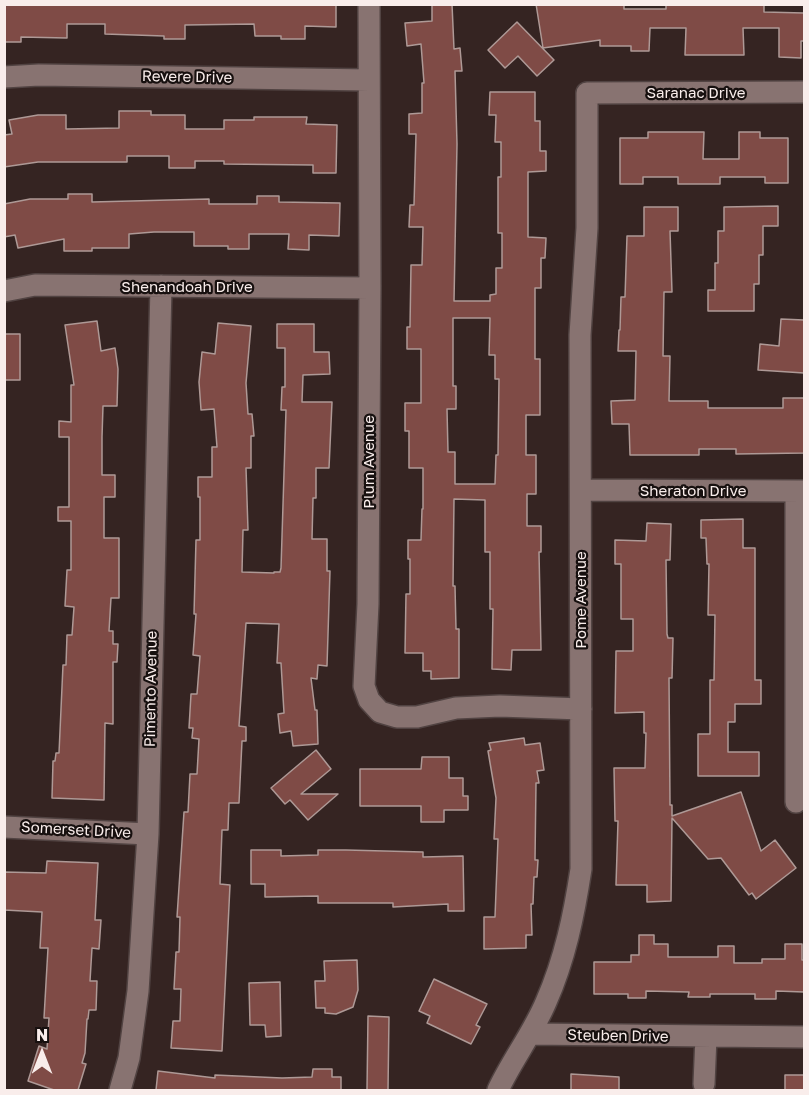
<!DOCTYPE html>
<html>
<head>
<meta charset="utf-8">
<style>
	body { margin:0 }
	#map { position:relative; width:809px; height:1095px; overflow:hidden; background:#352422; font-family:"Golos Text",sans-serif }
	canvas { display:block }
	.frame { position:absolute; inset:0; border:6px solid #f9edeb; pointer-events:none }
	.north { position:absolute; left:12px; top:1023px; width:60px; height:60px; -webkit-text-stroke:4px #17100f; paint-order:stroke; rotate:0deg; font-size:16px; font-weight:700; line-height:24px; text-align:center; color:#f9edeb }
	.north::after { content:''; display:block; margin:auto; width:21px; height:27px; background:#f9edeb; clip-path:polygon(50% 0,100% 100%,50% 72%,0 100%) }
</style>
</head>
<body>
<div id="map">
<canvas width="809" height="1095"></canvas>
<div class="frame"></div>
<div class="north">N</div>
</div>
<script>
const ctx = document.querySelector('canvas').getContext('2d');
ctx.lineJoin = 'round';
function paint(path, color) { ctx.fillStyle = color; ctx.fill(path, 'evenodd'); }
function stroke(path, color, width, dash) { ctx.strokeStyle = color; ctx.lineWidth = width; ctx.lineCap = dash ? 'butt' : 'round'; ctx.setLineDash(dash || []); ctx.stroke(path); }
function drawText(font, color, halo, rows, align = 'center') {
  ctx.font = font + ' "Golos Text",sans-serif'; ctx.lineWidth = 4.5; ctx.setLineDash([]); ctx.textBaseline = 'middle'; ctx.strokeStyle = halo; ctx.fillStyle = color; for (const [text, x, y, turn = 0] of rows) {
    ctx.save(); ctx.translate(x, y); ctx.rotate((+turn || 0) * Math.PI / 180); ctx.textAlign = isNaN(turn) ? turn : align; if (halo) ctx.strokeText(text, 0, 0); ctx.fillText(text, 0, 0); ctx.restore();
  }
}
const building = new Path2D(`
	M4,4H336V27L305,26V39H281V36H255L254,24L185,25V39H164V36L105,34V24H67V38L21,37V42H4Z
	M432,4H452L454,49L460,48L462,71H455L457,144L454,301H490V295L496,294V268H502V233H498V177H501V142H495L496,115H489L490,92H535V121H540V151H546V171L528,172V237L546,238L545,258H541V288H535V359H540V415H526V455H536V494H527V526H541V552H539L541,650H512L511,670L492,669L493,609H490V552H485V500L454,499L453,586H455L456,629H459V678L431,679V671H423V653H405L406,594H410V559H408V540H421L422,509H423V468H409V431H405V403H421V349H407V327H410L411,265H422L423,227H409L410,205H414L416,134H409V114L422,113V83H424L421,44L407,46L405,23L432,21ZM453,318H490L489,355H495V379H499L498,455H496L495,484H455V452H448L447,409H456V386H453Z
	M536,4H624V9H666V4H764V12L804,13V41H801V58L779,57V28H743L744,55H685L686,28H650L649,51H631V46H600V40L543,48Z
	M517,22L554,60L537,76L518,56L505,68L488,50Z
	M119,111H151V115H185V129H224V120H254V117H307L306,124L337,125L336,173H313V165L224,164V161H195V168H169V156H127V162H38L4,167V135L12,134L9,120L38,115H66V129L119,128Z
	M648,132H704L703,159H739V132H760V138H788V183H765V177H720V184H678V177H643V184H620V138H648Z
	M68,194H92V202L209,199V204H257V196H279V202L340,203L339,236L309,235V250L288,249L289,234H249V249H228V246H194V232H154L129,234V248H92V251H64V239L18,248L15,235L4,237V204L30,199H68Z
	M778,206V226H763V255H759V284H754V311H708V290H715V263H718V231H724V207Z
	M644,207H678V231H670L672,292H664L663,356H670L669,401H708V408H783V398H804V453L736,454V449H699V455H630L629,424H612L611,401L635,400L636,351H618L619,330H620L621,297H625L627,236H644Z
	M781,319L804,320V373L758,370L760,344L779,346Z
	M97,321L101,351L115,348L118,369L117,406H103L102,437V475H115V497H104V538H119V598H111L109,631H113V644H118L117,662H113V724L105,723L104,800L52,798L53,761H55L56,753H59L63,665H66L67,635H72L74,607L65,606L67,570H71V521H58V507H69V437H59V421L71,422V385H74L65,325Z
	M218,323L251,326L246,383L248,414H252L254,436H251V468H246L248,530H243L242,572L274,573V572H280L281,568L286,410H281L282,387H285V348H277V324H314V352H329L330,374L303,375L302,402H332L329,468H316V498H313L312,539H327V571H330L327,666L318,665L317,679L311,678L315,710H317L318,744L293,746L291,731L280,733L278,714L284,713L281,663H277L279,624L246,623L239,726L246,727V741H242L239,803H229L228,830H222L220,884L230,885L222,1051L171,1048L173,1021H180L181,989H174L176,952H179L180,917H177L184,812H188L190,774H197L199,739L192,738L193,728H189L191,694H197L200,656L193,655L196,614H194L196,540H200V497H198V477H212V447H217L214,409L201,410L199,382L202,352L215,354Z
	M4,334H20V380H4Z
	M743,519V548H755V680H761V704H735V722H728V752H759V776H698V734H710V680H714L715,615H708L709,564H707L706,538H701V520Z
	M647,523L671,524L670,560H666L667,634L668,638H673L672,678H669L670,805H672V816L741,792L761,851L775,840L796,868L756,899L752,893L749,895L721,858L708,859L672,818L671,901L647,902V885H616L618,821H615L614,768H645L646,733H644V712L615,713L616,651H633V619H621V564H615V540L646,541Z
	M524,738L525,745L540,743L544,770L537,771L539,783H536L535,860H538L537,877H534L533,904H531L532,935H526V948L484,949V917H495L498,839H494L496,798L488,751L491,750L489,743Z
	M316,750L331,769L301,794H338L308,820L290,800L285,804L271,788Z
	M422,757H449V778H463V796H468V810H444V822H421V806H360V769H421Z
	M251,850H281V856L318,855V850H346L423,852V857L463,856L464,911H448V904L393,907V903H318V896L265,897V884H251Z
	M47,861L98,863L95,920H101L99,949L92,948L90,981H97L96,1010H89L88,1019H87L85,1053L82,1063L86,1064L78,1090H54L28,1081L39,1046L47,1049L49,1018H44L48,948H40L42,912L4,910V872L46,873Z
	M639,935H654V944H668V957H718V946H734V963H762V959H785V944H802V960H804V992L776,991V999H755V994H710V997H688L689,992L646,991V998H628V994H594V962H631V955H639Z
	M357,960L358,990L353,1007L336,1014L325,1013V1008H316L315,981H325L324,961Z
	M434,979L487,1004L476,1025L480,1027L471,1044L427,1023L430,1016L419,1011Z
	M280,982L281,1036L266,1037L265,1025H250L249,983Z
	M368,1016L389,1017L388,1090H367Z
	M313,1069H332V1077H341V1090H156L158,1071L215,1078V1075L282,1078L312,1077Z
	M571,1074L619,1077V1090H571Z
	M785,1075H804V1090H785Z`);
paint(building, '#7f4b46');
stroke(building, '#ae9996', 1.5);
const minor = new Path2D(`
	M369,4L370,288L368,604L364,686L369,700L380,712L397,717H417L456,708L500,706L581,709
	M4,77L39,75L369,80
	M4,291L35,285L370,288
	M581,490L804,491
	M796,491V802
	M4,827L148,834
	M530,1034L804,1037
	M704,1084L706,1037
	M120,1090L129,1058L138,991L148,834L161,286
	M498,1090C512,1060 533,1033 546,1002C565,959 574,915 581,869L580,335L587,228V93L804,92`);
stroke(minor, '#514342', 24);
stroke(minor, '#887371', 21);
drawText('15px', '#f9edeb', '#17100f', [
	["Revere Drive",187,77,1],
	["Saranac Drive",696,93],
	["Shenandoah Drive",187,287],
	["Plum Avenue",369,462,-90],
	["Sheraton Drive",693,491],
	["Pome Avenue",581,600,-90],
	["Pimento Avenue",151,689,-89],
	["Somerset Drive",76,830,3],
	["Steuben Drive",618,1036,1]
]);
</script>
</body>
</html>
